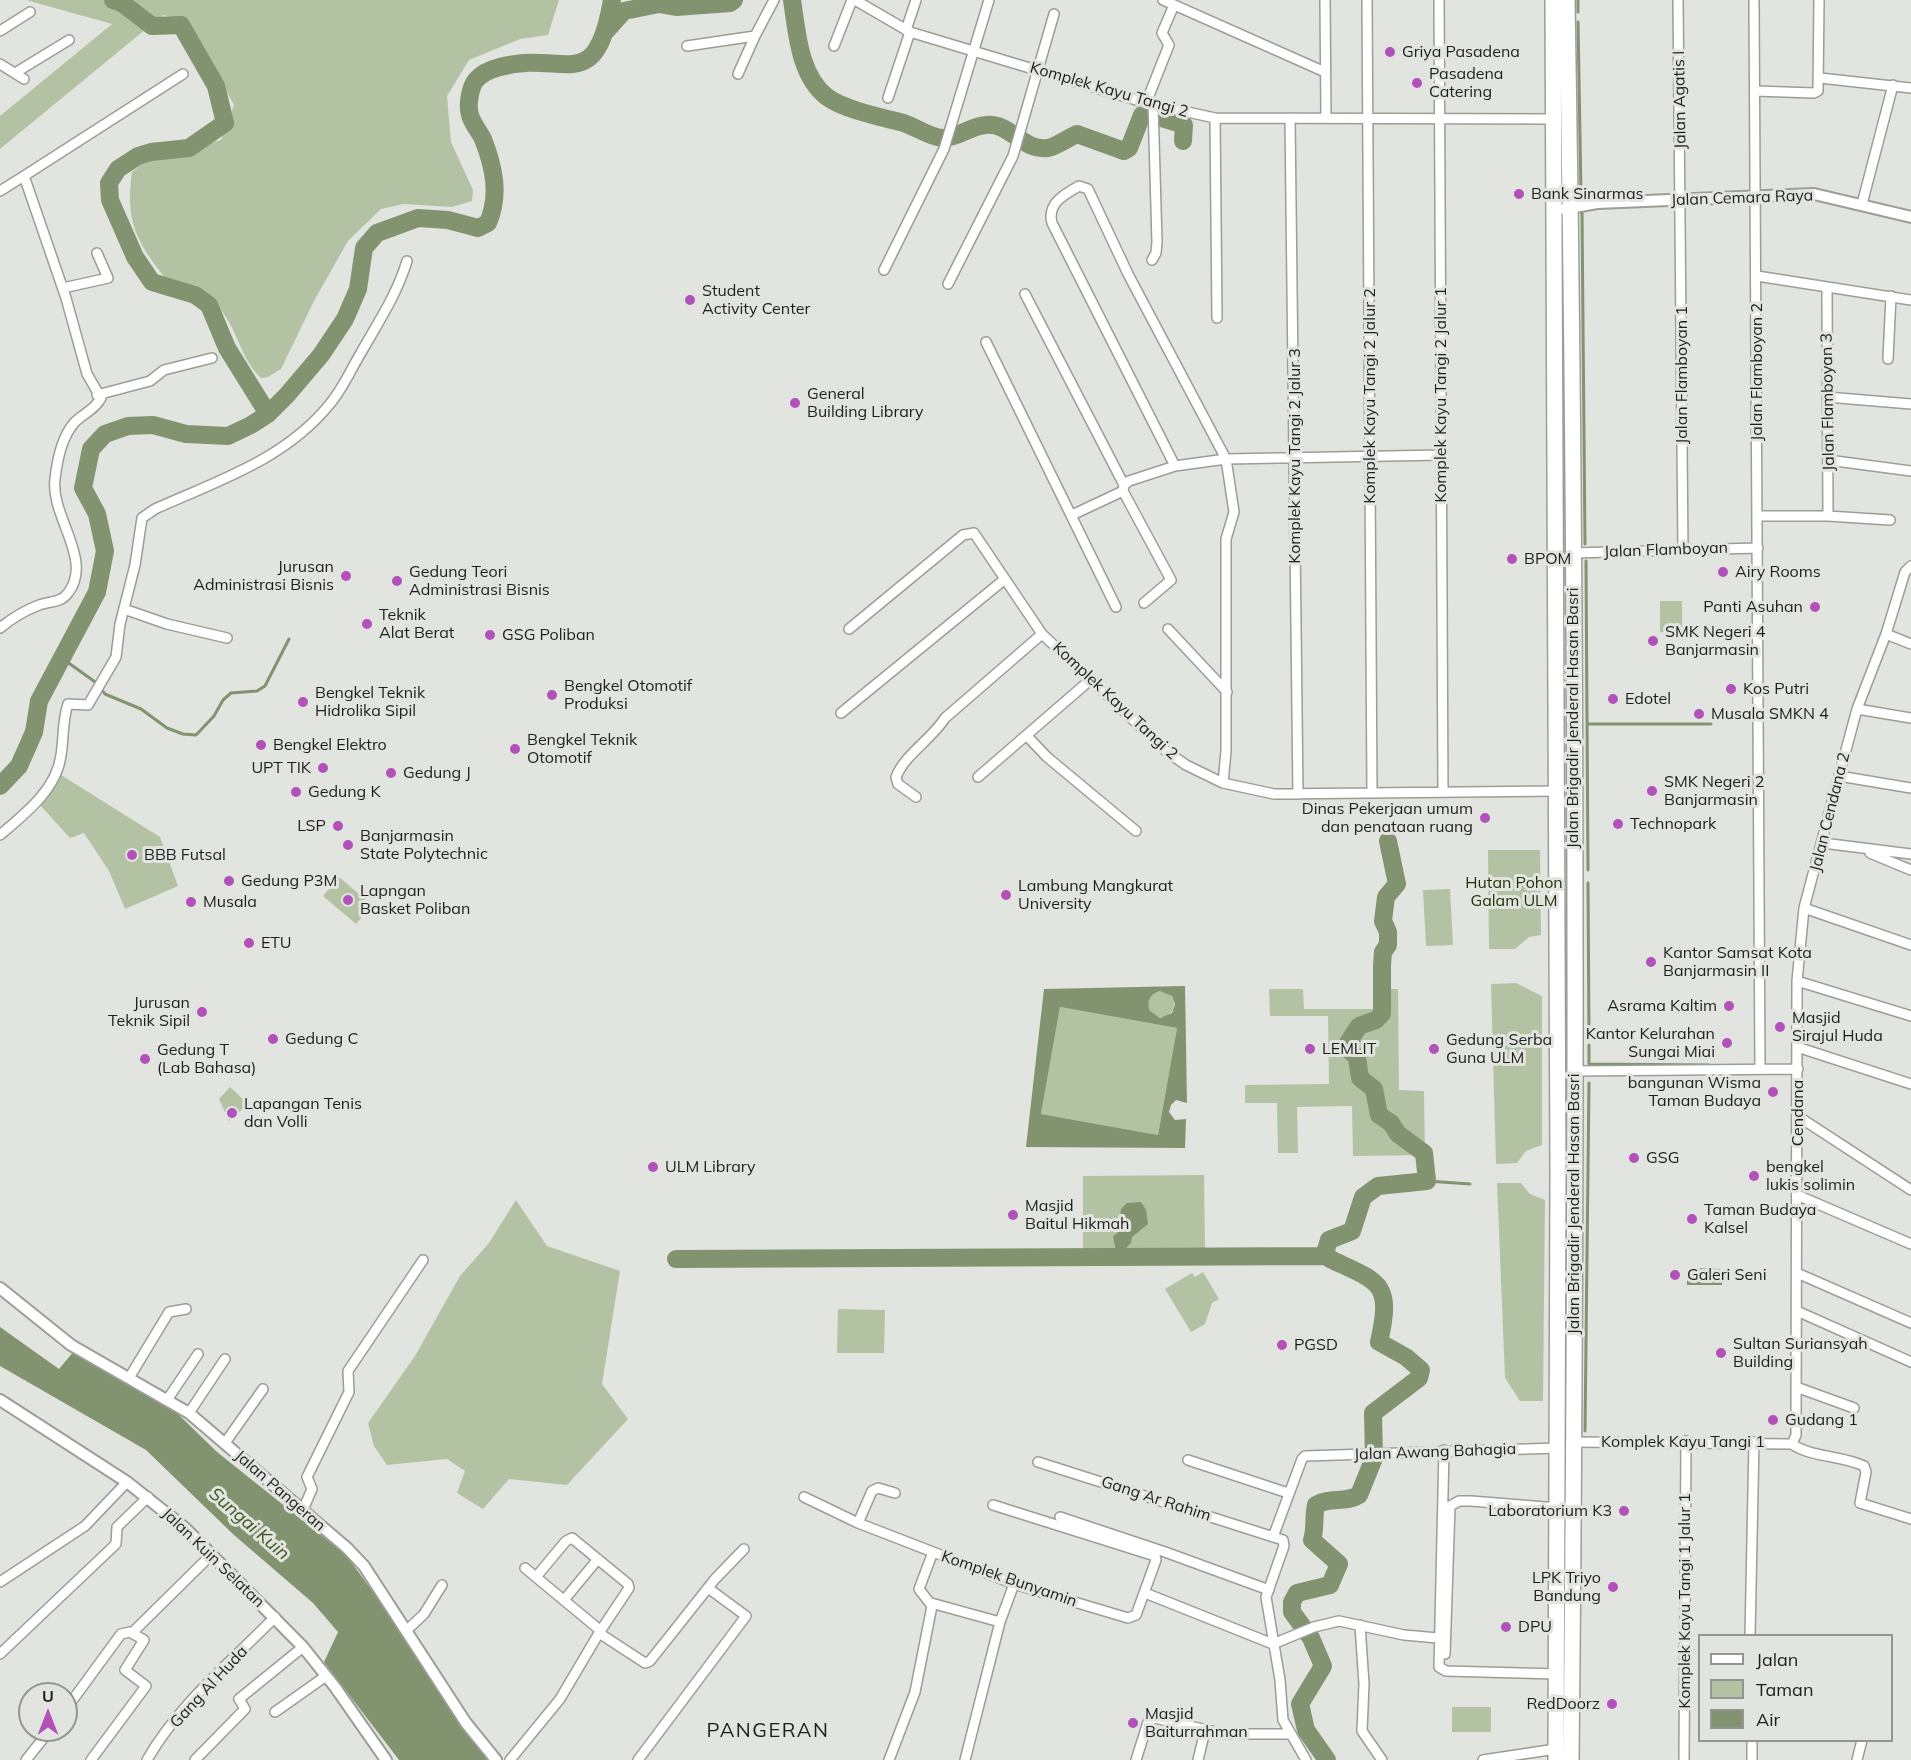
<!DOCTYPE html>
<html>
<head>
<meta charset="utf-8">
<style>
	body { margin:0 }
	#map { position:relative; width:1911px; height:1760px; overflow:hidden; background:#e2e4e0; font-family:Mulish,sans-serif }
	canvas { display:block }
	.legend { position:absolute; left:1698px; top:1634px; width:195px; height:108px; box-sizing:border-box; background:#e2e4e0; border:2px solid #949592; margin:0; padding:8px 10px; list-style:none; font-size:18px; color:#1e1e1d }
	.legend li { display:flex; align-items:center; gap:12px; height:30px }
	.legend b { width:30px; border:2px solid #949592 }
	.north { position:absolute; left:18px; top:1682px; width:60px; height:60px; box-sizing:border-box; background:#e2e4e0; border:2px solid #949592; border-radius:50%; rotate:0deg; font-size:16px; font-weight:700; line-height:24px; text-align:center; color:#1e1e1d }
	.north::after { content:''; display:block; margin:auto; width:21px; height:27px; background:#b251b9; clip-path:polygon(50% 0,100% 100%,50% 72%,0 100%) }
</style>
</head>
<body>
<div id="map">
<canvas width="1911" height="1760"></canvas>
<ul class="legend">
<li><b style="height:8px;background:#fff"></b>Jalan</li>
<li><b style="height:16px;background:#b4c2a4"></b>Taman</li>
<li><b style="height:16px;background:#82936f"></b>Air</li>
</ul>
<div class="north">U</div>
</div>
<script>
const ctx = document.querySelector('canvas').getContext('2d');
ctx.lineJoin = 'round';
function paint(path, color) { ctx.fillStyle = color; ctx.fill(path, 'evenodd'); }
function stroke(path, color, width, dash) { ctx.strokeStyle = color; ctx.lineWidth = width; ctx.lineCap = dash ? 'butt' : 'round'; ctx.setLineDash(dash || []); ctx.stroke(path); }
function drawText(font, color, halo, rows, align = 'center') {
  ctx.font = font + ' Mulish,sans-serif'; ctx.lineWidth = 6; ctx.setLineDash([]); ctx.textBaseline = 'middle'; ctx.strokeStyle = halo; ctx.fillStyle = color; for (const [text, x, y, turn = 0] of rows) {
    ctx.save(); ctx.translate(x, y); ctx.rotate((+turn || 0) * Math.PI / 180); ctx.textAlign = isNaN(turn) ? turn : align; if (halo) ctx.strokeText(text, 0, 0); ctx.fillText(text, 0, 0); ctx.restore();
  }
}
paint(new Path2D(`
	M26,0H559L548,35L520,39L469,60L447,96L451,142L473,190L472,201L452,207L403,204L381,209L348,241L315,299L281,369L268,377L261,378C247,365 243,351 235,334C222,303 199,285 166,279C136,241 125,221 132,172L149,159L221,140L234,105L188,21L163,15L0,149V116L112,24Z
	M1660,601H1682V633L1660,632Z
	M61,775L160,837L178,886L125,909L109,871L84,833L70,838L40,805Z
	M1488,850H1540L1541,935L1529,937L1515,949H1489Z
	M339,877L372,905L356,924L323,896Z
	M1450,889L1453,945L1426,946L1423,890Z
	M1516,983L1542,996V1145L1526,1151L1517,1163L1496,1164L1491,984Z
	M1269,989H1303L1304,1009H1374V989H1398L1399,1090L1424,1091L1425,1155L1353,1156L1352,1106L1297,1107L1298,1153H1278L1277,1103H1245V1085L1329,1084L1328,1016H1270Z
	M1148 1004a13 13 0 1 1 26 0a13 13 0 1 1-26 0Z
	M1060,1007L1177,1028L1158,1135L1041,1114Z
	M230,1087L248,1104L229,1121L219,1099Z
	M1204,1175L1205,1250L1083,1253V1176Z
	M1497,1183H1521L1530,1194L1545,1200L1543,1401H1520L1505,1378Z
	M516,1200L547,1246L620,1271L602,1384L628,1419L567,1485L509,1479L483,1509L457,1493L465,1471L447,1459L387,1465L374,1446L368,1423L415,1356L460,1276L489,1243Z
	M1203,1272L1219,1299L1212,1303L1205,1324L1191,1332L1165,1289L1192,1273L1195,1277Z
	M838,1309L885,1310L884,1353H837Z
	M1452,1707H1491V1732H1452Z`), '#b4c2a4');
paint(new Path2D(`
	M1185,986L1187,1103L1176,1100L1171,1105L1169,1112L1175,1120L1186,1119L1185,1148L1026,1147L1044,989ZM1160,991L1172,996L1175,1004L1172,1013L1160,1018L1150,1011C1146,1001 1150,994 1160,991ZM1060,1007L1177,1028L1158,1135L1041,1114Z
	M1141,1202L1146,1210L1148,1224L1132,1237L1131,1243L1122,1252H1116L1113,1236L1123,1229L1120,1220L1121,1209L1127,1203Z
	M1687,1268L1722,1269V1285H1687Z
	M0,1327L59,1369L74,1351L178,1414L217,1452L346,1555L409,1641L487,1760H399L324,1662L338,1632L313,1603L234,1535L146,1450L0,1366Z`), '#82936f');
stroke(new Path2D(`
	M1578,12V0
	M1578,22L1581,195
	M1582,213L1585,544
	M1586,561L1588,870
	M63,659L98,684L105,694L141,709L167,728L183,734L196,735L214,716L223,700L231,693L257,691L265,686L289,639
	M1588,724H1711
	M1588,883L1589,1035
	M1589,1045V1064L1709,1065
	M1427,1181L1470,1184
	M1585,1431L1589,1083`), '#82936f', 3);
stroke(new Path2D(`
	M113,0L122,3L152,26L181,25L216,86L225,123L189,148L151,152L138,156L118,169L109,183L110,200L135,257L152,282L195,295L209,305L227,348L268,414
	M792,0C797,31 799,76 827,97C843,109 880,117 900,122C913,125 929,137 942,138C959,138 970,126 986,125C1010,122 1023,152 1048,148C1057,146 1068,138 1077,134L1124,151L1129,148L1142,115L1145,113L1184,125L1183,141
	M606,31L624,11L659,4L676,7L730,3L734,0
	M0,786L19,766L34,732L39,701L97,592L105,551L97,514L83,488L91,449L105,434L128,426L153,425L186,434L228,436L251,425L268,414L287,395L321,355L345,319L358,289L364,248L377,233L418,218L448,220L478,228L488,223C500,195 494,167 483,139C479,131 472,123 470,115C467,106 470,87 476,80C482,73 492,69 500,67C564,49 595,99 612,0
	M676,1259L1327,1256
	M1327,1760L1306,1730L1300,1704L1323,1666L1311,1638L1292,1612V1602L1297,1593L1330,1585L1339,1564L1312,1540C1316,1528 1313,1517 1316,1505C1329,1497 1346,1503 1359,1495L1374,1458L1373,1413L1419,1378L1421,1370L1406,1357L1379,1342C1393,1282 1379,1282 1330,1259L1325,1253L1329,1240L1352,1231L1363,1197L1378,1186L1427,1181L1424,1153L1398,1134L1391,1123L1379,1115L1374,1089L1360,1078L1357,1057L1350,1051L1348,1043L1359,1026L1376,1020L1382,1014V965L1383,952L1388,945V932L1383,921L1386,897L1397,884L1388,841`), '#82936f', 18);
const minor = new Path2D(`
	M855,0L910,32L1146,103L1215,118L1555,119
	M1163,0L1325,72
	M1325,0L1326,118
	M1367,0L1372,792
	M1439,0L1443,790
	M1678,0L1683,550
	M1754,2L1760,1069
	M906,30L916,0
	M0,31L30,12
	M687,46L755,36L774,0
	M834,46L852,0
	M0,64L24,79
	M15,73L69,40
	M738,74L755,36
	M1820,78L1911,88
	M1755,91L1814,93L1818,91L1819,0
	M888,98L910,32
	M1146,103L1169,45L1162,33L1174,5
	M1215,118L1217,318
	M1290,118L1298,794
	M0,191L24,176
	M1862,204L1893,85
	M1152,260L1156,253L1157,242L1153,104
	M884,270L944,149L989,0
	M1757,276L1911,300
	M948,284L1013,156L1054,14
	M63,288L108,278L97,253
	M1827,288L1828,516
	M1025,294L1124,485
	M986,342L1116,607
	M1888,359L1891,296
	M97,395L150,381L164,370L212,358
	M1827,397L1911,404
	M1828,460L1911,471
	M1175,466L1052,223C1047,204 1063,195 1079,186L1088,189L1128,274L1226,459L1234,512L1226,539V751L1223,783
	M1123,491L1171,580L1144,603
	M1072,515L1123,491L1124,485L1129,481L1175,466L1226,459L1442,455
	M1758,516H1828L1890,520
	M1573,553L1758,548
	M124,609L167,624L227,638
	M0,628C11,619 26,610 39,605C50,601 61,603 68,593C94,560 50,516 55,479C57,461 62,437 74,423C82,414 95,410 101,398L87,374L66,298L24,176L183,74
	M849,629L963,535L974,533L1042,634L1166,751L1186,765L1223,783L1274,794L1557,791
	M1168,629L1227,692
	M1886,634L1911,644
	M1857,709L1911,718
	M841,713L1005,579
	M1027,736L1047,757L1136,831
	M1839,776L1911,788
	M978,777L1089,681
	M916,797L898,784L896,777C905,754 932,739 945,718L1042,634
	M0,835C25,814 57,789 61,755C64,738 62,721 68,704L88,705L116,657L120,624L135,565L142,518L155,509C217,481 284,460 329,405C343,389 351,369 362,351C379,321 397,294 407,261
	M1823,843L1911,854
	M1870,853L1911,870
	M1804,908L1911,945
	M1797,981L1911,1016
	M1797,1047L1911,1084
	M1573,1071L1798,1069
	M1799,1117L1911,1190
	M1797,1195L1911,1244
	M1797,1273L1911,1323
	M1797,1311L1911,1362
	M129,1378L169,1312L186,1309
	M1796,1387L1854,1408
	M167,1400L198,1354
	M189,1413L225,1359
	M1574,1442L1792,1444
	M225,1443L263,1389
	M1792,1444L1796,1435L1797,981L1804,908L1839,776L1857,709L1886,634L1905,572L1911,566
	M1792,1444C1812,1458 1841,1455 1864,1466L1866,1472L1860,1503L1911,1519
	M1444,1450L1439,1667L1446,1671L1557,1674
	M1188,1460L1288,1493
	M1038,1462L1283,1540L1284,1546L1266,1597L1280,1680L1283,1720L1306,1760
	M804,1497L858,1523L933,1552
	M302,1512L312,1489L307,1477L349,1392L348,1371L423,1260
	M1060,1517L1165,1552L1269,1590
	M858,1523L872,1491L878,1488L895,1493
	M1273,1537L1302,1459L1305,1456L1558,1448
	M525,1568L601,1631
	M536,1577L566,1541L572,1538L628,1584L629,1588L599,1633
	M0,1582L85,1526L127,1482
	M1145,1593L1273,1644L1314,1627L1339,1621L1404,1635L1438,1638
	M564,1600L598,1559
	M931,1603L1000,1622
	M1360,1625L1364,1684L1362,1731L1382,1760
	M407,1630L424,1614L442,1585
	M132,1633L212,1554
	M1750,1636L1754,1442
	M0,1654L116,1544L117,1527L148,1497
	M1445,1654L1450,1506L1459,1501H1471L1558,1508
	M66,1709L121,1634L130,1632L144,1640L125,1670L146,1686L91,1760
	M275,1712L326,1676
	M1752,1740V1760
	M26,1760L50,1730
	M147,1760C178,1705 231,1662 275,1617
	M195,1760L245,1709L239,1699L303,1647
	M510,1760L560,1699L599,1633L645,1663L650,1661L715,1579L744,1549
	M638,1760L746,1616L708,1588
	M889,1760L915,1692L932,1606L919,1589L933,1552L1014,1584L1128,1618L1136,1615L1156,1560L1155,1556L993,1505
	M965,1760L1000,1622L1014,1584
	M1136,1760L1148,1722L1155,1718L1224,1734H1291
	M1198,1760L1205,1731
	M1483,1760L1556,1749
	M1684,1760L1686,1441
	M1857,1760L1862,1740`);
const tertiary = new Path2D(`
	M1564,209L1597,203L1814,194L1911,217
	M0,1288L71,1345L189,1413L347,1548L364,1566L466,1723L496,1760
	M0,1400L127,1482L185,1528L303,1647L335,1687L386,1760`);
const trunk = new Path2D(`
	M1553,0L1558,1172L1556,1760
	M1567,0C1577,586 1577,1174 1571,1760`);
stroke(minor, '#9b9d99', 12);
stroke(tertiary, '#9b9d99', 14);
stroke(trunk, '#9b9d99', 18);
stroke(minor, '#fff', 9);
stroke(tertiary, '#fff', 10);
stroke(trunk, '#fff', 15);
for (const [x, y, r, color] of [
	[1390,52,6,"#b251b9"],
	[1417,83,6,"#b251b9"],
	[1519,194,6,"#b251b9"],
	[690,300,6,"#b251b9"],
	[795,403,6,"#b251b9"],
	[1512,559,6,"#b251b9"],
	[1723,572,6,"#b251b9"],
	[346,576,6,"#b251b9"],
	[397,581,6,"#b251b9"],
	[1815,607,6,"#b251b9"],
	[367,624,6,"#b251b9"],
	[490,635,6,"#b251b9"],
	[1653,641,6,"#b251b9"],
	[1731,689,6,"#b251b9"],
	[552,695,6,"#b251b9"],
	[1613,699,6,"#b251b9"],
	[303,702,6,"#b251b9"],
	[1699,714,6,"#b251b9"],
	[261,745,6,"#b251b9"],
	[515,749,6,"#b251b9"],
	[323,768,6,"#b251b9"],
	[391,773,6,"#b251b9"],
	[1652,791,6,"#b251b9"],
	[296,792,6,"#b251b9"],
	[1485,818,6,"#b251b9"],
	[1618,824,6,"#b251b9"],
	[338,826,6,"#b251b9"],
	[348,845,6,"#b251b9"],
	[132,855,6,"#b251b9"],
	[229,881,6,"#b251b9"],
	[1006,895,6,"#b251b9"],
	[348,900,6,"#b251b9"],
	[191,902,6,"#b251b9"],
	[249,943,6,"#b251b9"],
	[1651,962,6,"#b251b9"],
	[1729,1006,6,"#b251b9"],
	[202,1012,6,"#b251b9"],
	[1780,1027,6,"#b251b9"],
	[273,1039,6,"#b251b9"],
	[1727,1043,6,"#b251b9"],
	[1310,1049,6,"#b251b9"],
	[1434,1049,6,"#b251b9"],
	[145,1059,6,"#b251b9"],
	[1773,1092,6,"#b251b9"],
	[232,1113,6,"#b251b9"],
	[1634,1158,6,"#b251b9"],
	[653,1167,6,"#b251b9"],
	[1754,1176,6,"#b251b9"],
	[1013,1215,6,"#b251b9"],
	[1692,1219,6,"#b251b9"],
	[1675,1275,6,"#b251b9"],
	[1282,1345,6,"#b251b9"],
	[1721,1353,6,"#b251b9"],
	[1773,1420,6,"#b251b9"],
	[1624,1511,6,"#b251b9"],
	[1613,1587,6,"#b251b9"],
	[1506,1627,6,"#b251b9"],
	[1612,1704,6,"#b251b9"],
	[1133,1723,6,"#b251b9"]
]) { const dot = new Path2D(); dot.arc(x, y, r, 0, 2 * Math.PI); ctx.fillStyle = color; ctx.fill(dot); stroke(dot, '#e2e4e0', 2); }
drawText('16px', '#1e1e1d', '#e2e4e0', [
	["Griya Pasadena",1402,52],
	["Pasadena",1429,74],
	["Catering",1429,92],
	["Bank Sinarmas",1531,194],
	["Student",702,291],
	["Activity Center",702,309],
	["General",807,394],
	["Building Library",807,412],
	["BPOM",1524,559],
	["Jurusan",334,567,"right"],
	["Administrasi Bisnis",334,585,"right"],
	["Gedung Teori",409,572],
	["Administrasi Bisnis",409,590],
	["Airy Rooms",1735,572],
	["Panti Asuhan",1803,607,"right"],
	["Teknik",379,615],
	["Alat Berat",379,633],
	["SMK Negeri 4",1665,632],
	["Banjarmasin",1665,650],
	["GSG Poliban",502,635],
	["Bengkel Otomotif",564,686],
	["Produksi",564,704],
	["Kos Putri",1743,689],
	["Bengkel Teknik",315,693],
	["Hidrolika Sipil",315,711],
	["Edotel",1625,699],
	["Musala SMKN 4",1711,714],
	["Bengkel Teknik",527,740],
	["Otomotif",527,758],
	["Bengkel Elektro",273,745],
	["UPT TIK",311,768,"right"],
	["Gedung J",403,773],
	["SMK Negeri 2",1664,782],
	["Banjarmasin",1664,800],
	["Gedung K",308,792],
	["Dinas Pekerjaan umum",1473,809,"right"],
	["dan penataan ruang",1473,827,"right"],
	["Technopark",1630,824],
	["LSP",326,826,"right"],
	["Banjarmasin",360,836],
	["State Polytechnic",360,854],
	["BBB Futsal",144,855],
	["Gedung P3M",241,881],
	["Lambung Mangkurat",1018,886],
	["University",1018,904],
	["Lapngan",360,891],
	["Basket Poliban",360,909],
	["Musala",203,902],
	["ETU",261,943],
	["Kantor Samsat Kota",1663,953],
	["Banjarmasin II",1663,971],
	["Jurusan",190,1003,"right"],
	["Teknik Sipil",190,1021,"right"],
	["Asrama Kaltim",1717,1006,"right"],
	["Masjid",1792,1018],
	["Sirajul Huda",1792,1036],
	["Kantor Kelurahan",1715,1034,"right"],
	["Sungai Miai",1715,1052,"right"],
	["Gedung C",285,1039],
	["Gedung Serba",1446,1040],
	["Guna ULM",1446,1058],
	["LEMLIT",1322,1049],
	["Gedung T",157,1050],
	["(Lab Bahasa)",157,1068],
	["bangunan Wisma",1761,1083,"right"],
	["Taman Budaya",1761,1101,"right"],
	["Lapangan Tenis",244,1104],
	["dan Volli",244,1122],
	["GSG",1646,1158],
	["ULM Library",665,1167],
	["bengkel",1766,1167],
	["lukis solimin",1766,1185],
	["Masjid",1025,1206],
	["Baitul Hikmah",1025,1224],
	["Taman Budaya",1704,1210],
	["Kalsel",1704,1228],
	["Galeri Seni",1687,1275],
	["Sultan Suriansyah",1733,1344],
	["Building",1733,1362],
	["PGSD",1294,1345],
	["Gudang 1",1785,1420],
	["Laboratorium K3",1612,1511,"right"],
	["LPK Triyo",1601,1578,"right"],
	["Bandung",1601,1596,"right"],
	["DPU",1518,1627],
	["RedDoorz",1600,1704,"right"],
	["Masjid",1145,1714],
	["Baiturrahman",1145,1732]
], 'left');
drawText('16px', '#1e1e1d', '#e2e4e0', [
	["Komplek Kayu Tangi 2",1109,90,16],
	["Jalan Agatis I",1680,100,-91],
	["Jalan Cemara Raya",1742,198,-2],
	["Jalan Flamboyan 2",1757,372,-90],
	["Jalan Flamboyan 1",1682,375,-90],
	["Komplek Kayu Tangi 2 Jalur 1",1441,395,-90],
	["Komplek Kayu Tangi 2 Jalur 2",1370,396,-90],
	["Jalan Flamboyan 3",1828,402,-91],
	["Komplek Kayu Tangi 2 Jalur 3",1295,456,-90],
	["Jalan Flamboyan",1666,550,-2],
	["Komplek Kayu Tangi 2",1115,701,43],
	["Jalan Brigadir Jenderal Hasan Basri",1573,718,-90],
	["Jalan Cendana 2",1830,812,-76],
	["Cendana",1798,1113,-90],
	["Jalan Brigadir Jenderal Hasan Basri",1574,1204,-90],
	["Komplek Kayu Tangi 1",1683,1442],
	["Jalan Awang Bahagia",1435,1452,-2],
	["Jalan Pangeran",280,1491,41],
	["Gang Ar Rahim",1156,1499,18],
	["Jalan Kuin Selatan",213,1558,44],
	["Komplek Bunyamin",1009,1579,19],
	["Komplek Kayu Tangi 1 Jalur 1",1685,1601,-90],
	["Gang Al Huda",209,1687,-47]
]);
drawText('16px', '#1f3004', '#e2e4e0', [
	["Hutan Pohon",1514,883],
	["Galam ULM",1514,901]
]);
drawText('italic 18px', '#405720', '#e2e4e0', [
	["Sungai Kuin",249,1524,41]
]);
ctx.letterSpacing = '1.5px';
drawText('20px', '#1e1e1d', '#e2e4e0', [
	["PANGERAN",768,1731]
]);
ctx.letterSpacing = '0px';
</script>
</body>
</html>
